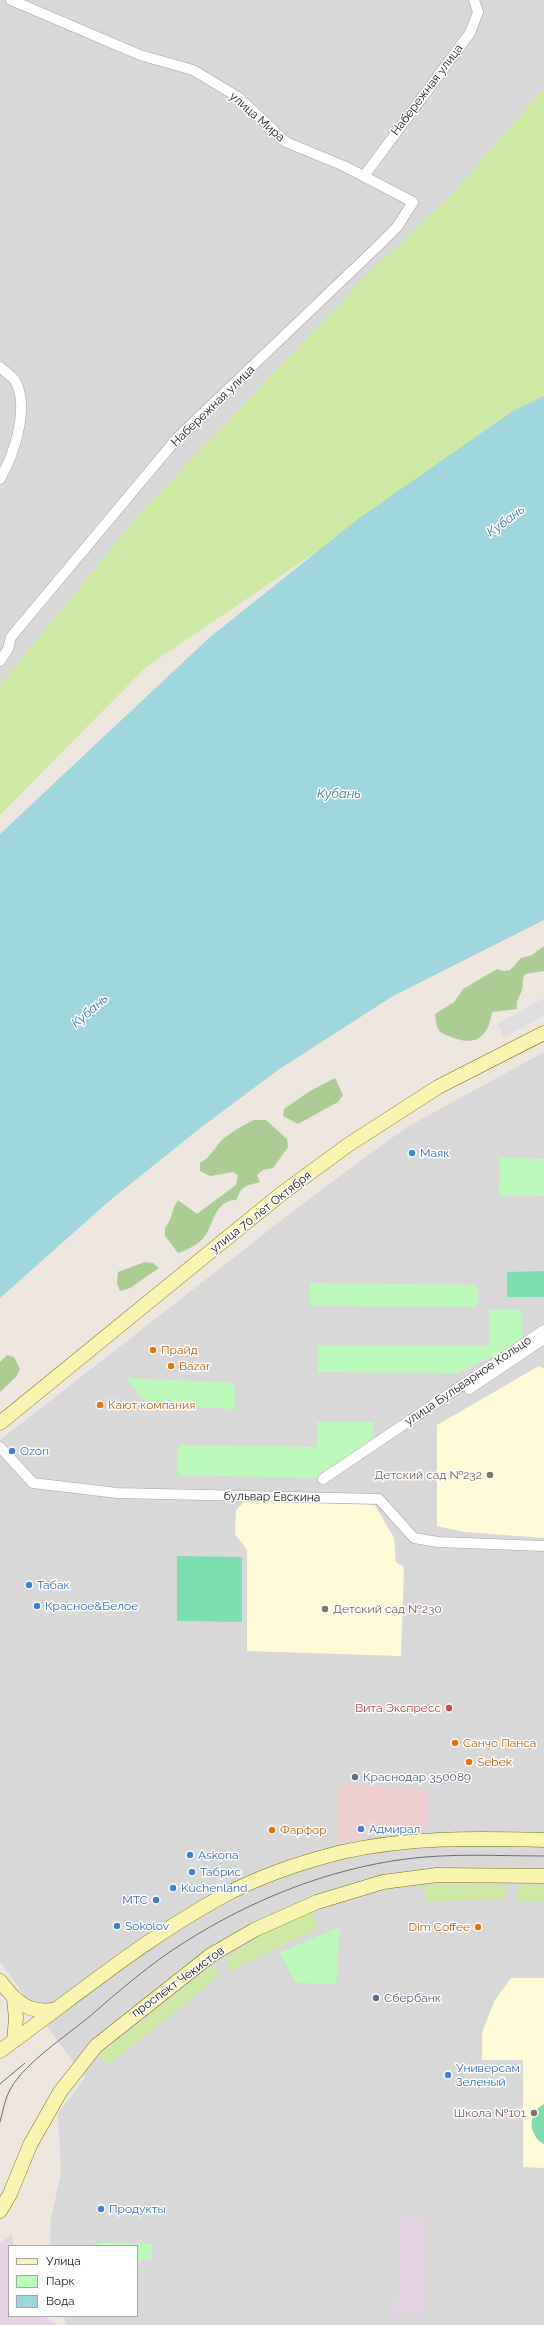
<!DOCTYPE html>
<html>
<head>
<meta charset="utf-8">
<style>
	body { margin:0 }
	#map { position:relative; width:544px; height:2325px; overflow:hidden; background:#ede7e0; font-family:Raleway,sans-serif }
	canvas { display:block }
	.legend { position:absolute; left:8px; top:2245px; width:130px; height:72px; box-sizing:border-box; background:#fff; border:1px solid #a4a4a4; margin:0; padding:5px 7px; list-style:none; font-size:12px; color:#1b1b1b }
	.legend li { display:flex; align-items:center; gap:8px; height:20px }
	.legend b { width:20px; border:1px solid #a4a4a4 }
</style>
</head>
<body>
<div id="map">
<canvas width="544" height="2325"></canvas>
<ul class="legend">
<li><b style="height:5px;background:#faf6b1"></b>Улица</li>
<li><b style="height:11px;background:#bcfaba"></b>Парк</li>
<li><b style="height:11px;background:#9fd5dc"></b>Вода</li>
</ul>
</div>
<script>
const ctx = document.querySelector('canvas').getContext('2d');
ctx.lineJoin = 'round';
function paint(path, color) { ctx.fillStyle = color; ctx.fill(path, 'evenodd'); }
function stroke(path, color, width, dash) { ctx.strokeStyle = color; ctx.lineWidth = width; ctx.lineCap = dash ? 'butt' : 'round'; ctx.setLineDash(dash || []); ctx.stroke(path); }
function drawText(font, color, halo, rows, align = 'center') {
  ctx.font = font + ' Raleway,sans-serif'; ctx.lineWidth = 3; ctx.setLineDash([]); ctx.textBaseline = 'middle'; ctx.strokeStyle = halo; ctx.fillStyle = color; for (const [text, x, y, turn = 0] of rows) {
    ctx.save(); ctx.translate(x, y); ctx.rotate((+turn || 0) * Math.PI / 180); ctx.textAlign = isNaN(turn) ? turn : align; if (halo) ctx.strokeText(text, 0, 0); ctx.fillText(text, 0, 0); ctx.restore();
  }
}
paint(new Path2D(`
	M0,0H544V88L452,194L371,271L140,513L0,685Z
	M544,1052V2325H67L63,2316H137V2246H50L51,2218L61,2173L58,2113L85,2078L0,1962V1440L314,1195L407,1127Z`), '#d9d8d8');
paint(new Path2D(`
	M339,1784L425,1789L426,1830L389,1831L337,1843Z`), '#efced0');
paint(new Path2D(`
	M402,2218H424L423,2314L394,2313V2297L402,2296Z
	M12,2234L14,2246H9V2316H45L57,2325H0V2243Z`), '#e6d2e5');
paint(new Path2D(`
	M539,1366L544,1369V1538L464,1532L437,1526V1425Z
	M245,1501L375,1505L394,1538L396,1562L404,1567L401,1656L247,1651V1550L235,1534L236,1510Z
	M511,1978H544V2168L523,2167V2060H482V2032L495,2000Z`), '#fffbd7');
paint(new Path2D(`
	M544,88V402L436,471L146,667L0,815V685L140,513L371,271L452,194Z
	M426,1886H505V1900L426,1901Z
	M517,1886H544V1901H517Z
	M312,1911L317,1928L230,1971L226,1958L261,1936Z
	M213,1965L220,1975L107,2066L100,2054Z`), '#cde9a4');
paint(new Path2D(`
	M544,946V971L525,974C521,980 524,984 522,990C519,998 516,1000 517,1009L492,1012C489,1033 479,1046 457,1039C439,1033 437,1033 435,1014L454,1002L463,989L497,969L504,971L510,970L521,958L532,955Z
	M335,1078L343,1095L338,1102L298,1124L283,1116L284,1109L310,1091Z
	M254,1120H266L287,1139L288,1147L273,1168L263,1170L257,1175L260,1182L246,1186L241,1190L236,1200C217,1201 215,1217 208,1231C203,1242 189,1250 178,1253L165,1236V1228C173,1219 171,1209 178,1200L197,1214L236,1185L238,1176L234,1172L210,1176L200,1171V1163C211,1157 214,1148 222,1140C231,1132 243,1125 254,1120Z
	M145,1262L153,1263L159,1268L130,1288L120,1291L117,1283L118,1272Z
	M7,1355L14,1357L20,1369L16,1377L0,1392V1362Z`), '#abcd94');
paint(new Path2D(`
	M500,1158L544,1159V1196L499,1195Z
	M310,1283L478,1285V1307L310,1306Z
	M489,1309H521L522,1342L457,1373L318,1372V1346H489Z
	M126,1378L234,1383L235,1409L149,1406Z
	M317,1422H373V1440L315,1478L178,1475V1445L317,1447Z
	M340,1927L336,1984L297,1983L279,1953Z
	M98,2242L152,2244L151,2260L137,2259V2246H98Z`), '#bcfaba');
paint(new Path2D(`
	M544,1271V1297H507V1272Z
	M177,1556L242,1557V1622L177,1621Z
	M544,2104V2144C527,2135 528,2112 544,2104Z`), '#7cdeae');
paint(new Path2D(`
	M544,998V1016L504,1037L497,1024Z`), '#dfdfdf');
paint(new Path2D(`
	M544,396V920L393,996L278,1070L199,1129L108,1202L0,1298V834L210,637L358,519L513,411Z`), '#9fd5dc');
const street = new Path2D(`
	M364,176L470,33L478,12L474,0
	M0,367C4,371 10,375 14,379C31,405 14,455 0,479
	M0,661L8,649L11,637L179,436L377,247L397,227L413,202L344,166L286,142L238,97L193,70L140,55L11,0
	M469,1389L544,1339
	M0,1447L33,1483L117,1493L379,1499L414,1538L438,1542L544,1546
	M323,1479L544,1330`);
const secondary = new Path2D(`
	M0,1423L281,1194L348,1145L438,1087L544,1033
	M0,1981C16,2002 29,2015 57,2009
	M14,1999L16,2018L14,2041
	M0,2051C72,1999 145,1938 223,1896C260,1876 302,1862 342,1852C409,1837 476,1838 544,1840
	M0,2211L10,2194L30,2145L60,2092L96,2046L211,1955L256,1929L317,1902L383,1882L437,1875L544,1876`);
stroke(street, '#a2a2a2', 11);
stroke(secondary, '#717103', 15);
stroke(street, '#fff', 10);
stroke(secondary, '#faf6b1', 14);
stroke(new Path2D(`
	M0,2084L25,2063
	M0,2122C3,2111 5,2098 11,2088C25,2063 66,2036 89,2017C119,1991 151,1963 185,1942C251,1900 328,1869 406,1859C452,1853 498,1856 544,1856`), '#696969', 1);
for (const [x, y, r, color] of [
	[412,1153,4,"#3f7fe0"],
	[153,1350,4,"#e8710a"],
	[171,1366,4,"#e8710a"],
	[100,1405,4,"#e8710a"],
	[12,1451,4,"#3f7fe0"],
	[490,1475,4,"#8d6e63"],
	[29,1585,4,"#3f7fe0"],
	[37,1606,4,"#3f7fe0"],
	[325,1609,4,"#8d6e63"],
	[449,1708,4,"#e0444e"],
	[455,1743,4,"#e8710a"],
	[469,1762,4,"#e8710a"],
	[355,1777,4,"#5c6f8a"],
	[361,1829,4,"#3f7fe0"],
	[272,1830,4,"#e8710a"],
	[190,1855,4,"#3f7fe0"],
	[192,1872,4,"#3f7fe0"],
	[173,1888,4,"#3f7fe0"],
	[156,1900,4,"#3f7fe0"],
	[117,1926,4,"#3f7fe0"],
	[478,1927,4,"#e8710a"],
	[376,1998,4,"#5c6f8a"],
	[448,2075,4,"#3f7fe0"],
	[534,2113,4,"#8d6e63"],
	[101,2209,4,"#3f7fe0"]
]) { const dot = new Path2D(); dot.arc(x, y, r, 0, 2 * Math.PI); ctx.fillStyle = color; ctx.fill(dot); stroke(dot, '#fff', 1.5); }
drawText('12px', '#1b1b1b', '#fff', [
	["Набережная улица",427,90,-53],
	["улица Мира",257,117,41],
	["Набережная улица",213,406,-44],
	["улица 70 лет Октября",261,1212,-38],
	["улица Бульварное Кольцо",468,1381,-34],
	["бульвар Евскина",272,1497,1],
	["проспект Чекистов",178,1982,-36]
]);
drawText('12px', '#366cbe', '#fff', [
	["Маяк",420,1153],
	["Ozon",20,1451],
	["Табак",37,1585],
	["Красное&Белое",45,1606],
	["Адмирал",369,1829],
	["Askona",198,1855],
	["Табрис",200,1872],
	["Kuchenland",181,1888],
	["МТС",148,1900,"right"],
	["Sokolov",125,1926],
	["Универсам",456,2068],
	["Зеленый",456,2082],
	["Продукты",109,2209]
], 'left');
drawText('12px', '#c56008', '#fff', [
	["Прайд",161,1350],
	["Bazar",179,1366],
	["Кают компания",108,1405],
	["Санчо Панса",463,1743],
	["Sebek",477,1762],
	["Фарфор",280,1830],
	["Dim Coffee",470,1927,"right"]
], 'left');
drawText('12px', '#785e54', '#fff', [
	["Детский сад №232",482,1475],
	["Детский сад №230",333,1609,"left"],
	["Школа №101",526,2113]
], 'right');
drawText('12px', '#be3a42', '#fff', [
	["Вита Экспресс",441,1708]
], 'right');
drawText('12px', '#4e5e75', '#fff', [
	["Краснодар 350089",363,1777],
	["Сбербанк",384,1998]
], 'left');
drawText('italic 13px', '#42789c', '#fff', [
	["Кубань",506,521,-37],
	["Кубань",339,794],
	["Кубань",90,1011,-41]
]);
</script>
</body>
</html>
